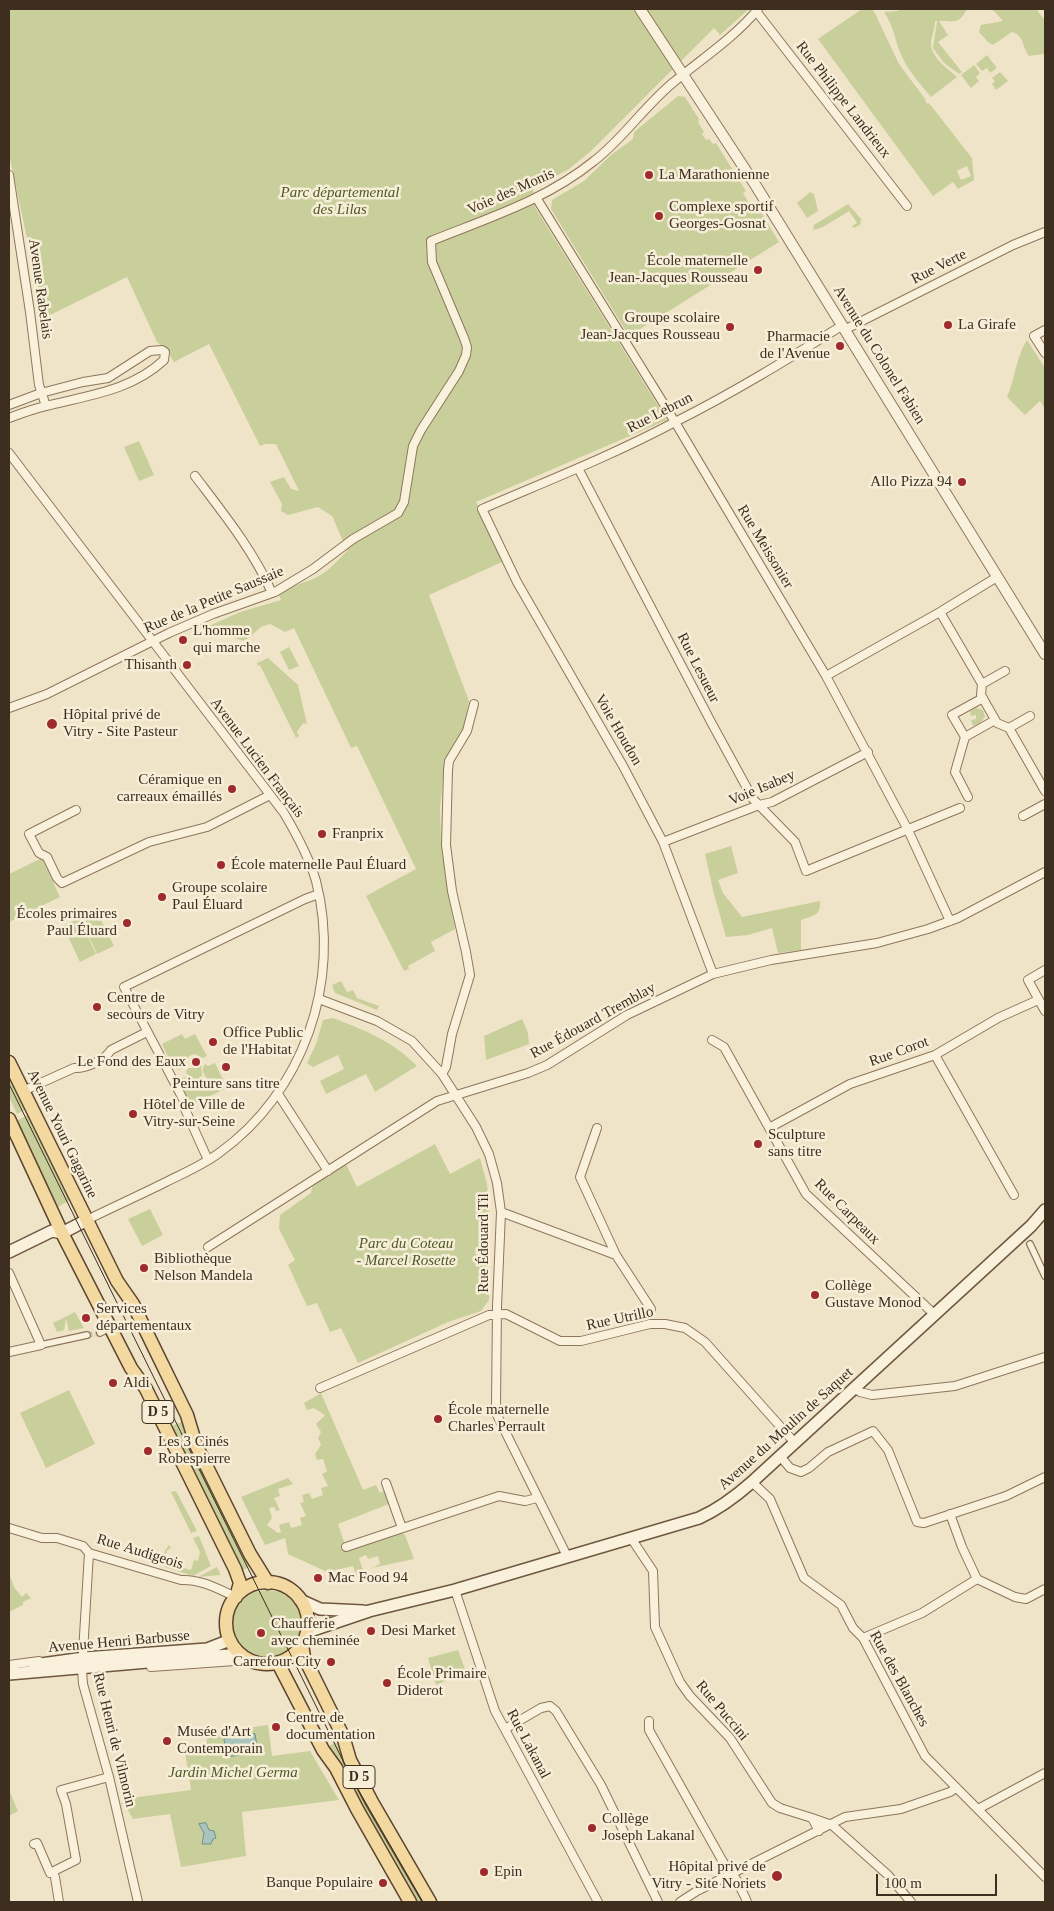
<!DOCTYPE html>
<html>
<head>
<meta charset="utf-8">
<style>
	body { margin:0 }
	#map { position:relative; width:1054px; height:1911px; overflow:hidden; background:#f0e4c8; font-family:"Times New Roman",serif }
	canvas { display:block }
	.frame { position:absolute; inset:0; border:10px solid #3d2e20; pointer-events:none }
	.scale { position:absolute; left:876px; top:1874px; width:121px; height:22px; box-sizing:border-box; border:2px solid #3d2e20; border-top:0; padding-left:6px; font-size:15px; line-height:18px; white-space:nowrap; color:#3d2e20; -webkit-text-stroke:4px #f7eed8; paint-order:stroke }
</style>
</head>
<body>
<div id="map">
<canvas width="1054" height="1911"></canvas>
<div class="frame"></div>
<div class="scale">100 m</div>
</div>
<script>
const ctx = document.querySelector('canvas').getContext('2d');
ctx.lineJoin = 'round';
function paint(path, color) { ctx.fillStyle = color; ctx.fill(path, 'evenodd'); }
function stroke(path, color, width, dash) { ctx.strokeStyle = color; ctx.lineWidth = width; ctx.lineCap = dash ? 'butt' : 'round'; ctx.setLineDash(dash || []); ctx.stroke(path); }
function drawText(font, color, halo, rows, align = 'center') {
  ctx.font = font + ' "Times New Roman",serif'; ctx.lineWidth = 5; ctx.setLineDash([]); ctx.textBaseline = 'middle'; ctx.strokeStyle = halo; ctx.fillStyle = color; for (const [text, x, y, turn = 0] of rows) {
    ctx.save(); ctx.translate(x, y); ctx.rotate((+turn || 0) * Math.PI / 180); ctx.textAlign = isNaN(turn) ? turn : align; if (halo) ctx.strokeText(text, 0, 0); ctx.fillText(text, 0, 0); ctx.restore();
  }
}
paint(new Path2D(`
	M9,9H749L720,35L714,28L591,151L569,169L533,189L535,207L667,420L476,502L502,556V562L429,595L469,701L463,729L448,756L445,758L440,808L441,843L455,929L431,942L435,951L408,966L409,969L404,971L366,896L416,869L357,746L351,748L294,628L285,632L270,624L261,627L245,641L237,639L233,636V631L229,626H209L240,612L281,600L278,593C291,585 306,583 319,576C330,570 338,560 347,551L334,520L332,516L318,507L288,515L281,511L282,504L270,482L284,477L291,489L299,491L276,444H266L260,446L209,344L174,362L167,351L157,342L127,277L44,318L9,154Z
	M862,9H873L899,64L926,100L925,101L928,104L929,103L972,158L974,180L958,189L953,182L933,196L818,39ZM967,166L971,176L961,180L957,171Z
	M901,9H967C959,25 954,21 939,21L948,35L938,42L962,72L959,74L944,63L933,48L937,21H935C935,29 932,35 931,42C930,57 947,68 957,77L931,97C921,85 910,73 903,59C895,43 894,26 884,12L897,11Z
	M989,9H1036L1045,20V55L1043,54L1029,56C1022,47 1024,35 1012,32L993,45L988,42L979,32L981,25L1003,21L994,11Z
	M987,55L997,68L990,73L987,68L982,71L976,64Z
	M974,65L980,73L976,77L979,81L971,88L961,75Z
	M1000,72L1008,81L996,90L992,84L995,81L992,78Z
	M678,96L685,97L699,119L698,122L704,132L702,134L706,140L709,139L713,144L716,143L746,191L743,193L750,205L756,204L779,242L629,336L551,209L552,200L584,181L611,155L633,139L634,132Z
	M810,192L814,194L818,211L807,218L797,203Z
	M848,204L862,220L860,221L861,224L854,228L852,226L857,223L849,211L823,227L813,230L814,225Z
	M1027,340L1045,368V409L1040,401L1025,415L1007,397C1015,379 1016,357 1027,340Z
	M139,441L154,475L139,481L124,447Z
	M289,647L299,666L289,670L280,652Z
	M268,658L298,685L307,724L303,723L297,732L299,736L296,738L260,665L258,666L257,663Z
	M976,708L983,710L985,717L980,723L973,726L971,720L976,719V715L971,716L970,711Z
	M731,846L738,873L718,880L723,893L742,917L820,901C821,916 814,915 801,920V950L778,953L772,928L748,935L726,937L714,894L705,854Z
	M42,858L60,897L9,922V874Z
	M96,910L114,946L97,954L80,918Z
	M79,918L96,954L80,962L63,926Z
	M341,981L347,992L353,990L357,998L379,1006L377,1010L335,993L332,985Z
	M333,1018C364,1030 393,1041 417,1066L375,1092L366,1074L326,1094L320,1081L344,1069L338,1055L313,1067L307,1063L316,1044L323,1020Z
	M522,1019L528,1033L529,1044L486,1060L484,1036Z
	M182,1034L185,1039L195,1034L207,1056L203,1058L195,1054L189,1056L184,1068L178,1070L172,1065L162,1044Z
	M215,1063L227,1088L191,1105L179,1080V1078L188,1077L198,1090L208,1091L210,1087C210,1077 198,1074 205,1064L208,1066Z
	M201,1065L202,1075L198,1086L186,1072L188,1068H198Z
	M9,1072L27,1109L17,1114L9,1097Z
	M30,1114L72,1199L56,1208L14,1122Z
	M435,1144L450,1174L480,1158L487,1184L490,1215L489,1300L481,1311L448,1322L358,1363L341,1328L330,1332L317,1303L307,1306L288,1265L295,1260L279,1229L280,1215L311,1193L313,1183L346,1164L357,1187Z
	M150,1209L163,1235L142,1246L128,1219Z
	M75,1312L84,1328L69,1331L66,1319L64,1330L57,1332L53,1323Z
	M69,1390L95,1444L46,1468L20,1413Z
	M321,1393L363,1490L376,1485L380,1493L384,1491L389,1504L338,1524L347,1551L402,1533L405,1535L414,1559L371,1568L380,1564L378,1556L368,1559L366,1555L359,1558L363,1570L357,1571V1578L353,1566L327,1572L288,1554L285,1538L265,1545L241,1497L288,1478L293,1484L278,1489L280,1496L274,1498L280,1510L276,1511L274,1507L269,1508L272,1518L267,1525L278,1533L281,1532L279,1525L289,1522L291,1528L302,1525L300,1518L306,1516L300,1503L304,1502L302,1495L309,1493L312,1499L323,1495L321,1488L328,1486L322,1474L327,1471L323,1459L317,1460L315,1454L321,1445L318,1438L321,1432L316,1424L325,1415L314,1408L307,1410L304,1403Z
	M186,1420L253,1565L239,1572L169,1427Z
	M176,1491L197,1531L191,1533L171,1492Z
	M199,1536L211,1566L193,1576L165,1567C162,1559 163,1552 169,1545L171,1548L167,1550L165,1559L167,1563L191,1570L194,1560L198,1561L200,1552L193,1538Z
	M217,1567L221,1575L198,1577Z
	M10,1576L14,1587L22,1597L26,1593L31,1598L23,1602V1605L9,1612Z
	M233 1624a34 34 0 1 1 68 0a34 34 0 1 1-68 0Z
	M458,1650L466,1672L436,1685L428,1658Z
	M268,1725L272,1756L310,1751L339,1800L242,1812L246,1856L181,1867L170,1814L133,1819L124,1804H121V1803L129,1802L128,1797H131V1798L191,1790L184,1746L207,1743L206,1734L222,1731L223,1735L233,1734V1730Z
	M336,1742L372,1810L425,1902H415L329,1746Z
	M9,1790L18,1811L9,1816Z`), '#c9cf9b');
const water = new Path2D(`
	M255,1734L258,1752L227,1757L224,1739Z
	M206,1823L209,1830L214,1831L216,1838L213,1839L211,1844H202L204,1833L199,1824Z`);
paint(water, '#a9c4bc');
stroke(water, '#6f938a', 1);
stroke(new Path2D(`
	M87,1335L100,1333`), '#ccc0a6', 5.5, [5.5, 3]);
const pedestrian = new Path2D(`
	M1030,1244L1045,1276
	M100,1333L106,1330
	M41,1345L87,1335`);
const minor = new Path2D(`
	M756,11L907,206
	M9,175L30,312L39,385L46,406
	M537,199L675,422L826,676L908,830L950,921
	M846,329L1013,245L1045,232
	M1045,330L1034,336L1045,353
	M9,405L41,393L83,382L108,378L150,351L162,350L165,352L164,360C132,390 90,395 50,405C36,408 22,413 9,418
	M9,453L284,813C297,835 309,857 316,881C342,982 303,1093 219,1153C203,1165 184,1173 166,1182C140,1195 113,1207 87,1220
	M578,468L711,722L753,799L795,842L806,871L960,808
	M195,476C223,513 253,550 272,593
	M940,612L982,684L981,695L997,723L1009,728L1045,791
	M826,676L940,612L997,577
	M982,684L1005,671
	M983,698L952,715L965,737L995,720
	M9,708L47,694L169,633L213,614L275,592L313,569L353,539L398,513L404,502L413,446L421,430L459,371L466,355L467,347L464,338L432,262L431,241C488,218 546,200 594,161C623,139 646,104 675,81C703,58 735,37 758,9
	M1009,728L1030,716
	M965,737L955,772L968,797
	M76,810L29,834L39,853L47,857L57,878L62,883L149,842L207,827L270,795
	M1023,816L1045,804
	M663,842L759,805L772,802L868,752
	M1045,970L1028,980L1045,1011
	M713,974L663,842L623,766L517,582L482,509C547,481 613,455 675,422C733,393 788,359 843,325
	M319,999L377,1021L412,1041L442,1074L476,1127L489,1154L497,1183L501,1212L497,1306L496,1407L497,1415L567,1556
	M712,1040L724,1047L806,1194L934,1314
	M935,1055L1014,1195
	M442,1074L446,1067L452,1034L470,975L466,952L452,891L446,845L448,770L449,761L467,731L474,704
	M23,1091L74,1068C85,1069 105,1060 111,1050L147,1032
	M278,1094L328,1171
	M597,1128L580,1177L616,1255L651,1309
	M769,1128L850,1084L935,1055L998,1018L1038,1000
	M208,1160L185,1109L184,1101L124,987L305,899L319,894
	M501,1212L616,1255
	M208,1247L437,1101L528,1073L547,1065L627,1015L713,974L771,960L877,943L928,929L958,918L1045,872
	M9,1273L41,1345L9,1352
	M320,1388L489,1315L506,1314L560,1341H581L650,1324H665L685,1328L705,1342L795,1443
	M854,1388L860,1392L872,1395L955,1386L1045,1357
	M780,1456L790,1468L801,1472L809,1468L828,1452L873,1431L888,1450L917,1522L924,1523L1006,1496L1045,1477
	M752,1482L770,1499L804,1578L841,1605L853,1628L863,1638L925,1756L1045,1877
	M386,1483L402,1528
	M950,1514L962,1547L977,1579
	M9,1528L42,1538H57L83,1546L89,1553L181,1580C201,1579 218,1589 236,1597
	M631,1538L653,1571L655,1627L680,1682L690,1696L730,1738L772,1803L780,1808L812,1818L819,1831
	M346,1547L499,1496L525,1501L537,1498
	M89,1553L82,1669L83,1684L109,1777L138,1902
	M455,1590L495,1711L598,1902
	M863,1638L922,1613L977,1579L1015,1597L1026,1599L1045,1589
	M9,1665L39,1661
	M151,1667L249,1660
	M649,1721V1730L727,1869L736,1879L744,1895
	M505,1729L541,1708L550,1706L556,1711L601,1785L658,1902
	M978,1809L1045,1773
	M812,1818L832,1825L888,1875L911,1902
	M34,1844L37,1843L50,1873L76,1860L66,1804L61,1790L109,1777
	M55,1877L59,1902
	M745,1897L747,1902
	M680,1902L697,1891L845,1817L901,1809L950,1792L956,1788`);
const tertiary = new Path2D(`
	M640,9L756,186L1045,654`);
const secondary = new Path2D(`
	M9,1252L52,1231L62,1233L87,1220
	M300,1600L320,1609L363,1611
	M307,1632L369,1611L455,1590L699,1518C719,1509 735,1497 752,1482L1031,1226L1045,1210
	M34,1665L84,1658L207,1649L230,1640
	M9,1674L240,1654`);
const primary = new Path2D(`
	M9,1062L117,1281L133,1304L145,1329L187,1415L196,1445L250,1554L268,1583
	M9,1119L62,1233L131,1368L146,1389L235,1569L240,1583L236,1597
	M226 1623a41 41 0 1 1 82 0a41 41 0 1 1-82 0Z
	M302,1645L304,1657L343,1736L350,1760L372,1802L430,1902
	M278,1663L323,1750L336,1768L357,1809L410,1902`);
stroke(pedestrian, '#8d765c', 8);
stroke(minor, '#8d765c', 10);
stroke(tertiary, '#8d765c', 12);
stroke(secondary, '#6f573f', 14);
stroke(primary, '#5b4430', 15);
stroke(pedestrian, '#faf1dc', 5.5);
stroke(minor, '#faf1dc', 8);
stroke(tertiary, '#faf1dc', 10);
stroke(secondary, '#faf1dc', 11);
stroke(primary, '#f3d9a0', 12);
stroke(new Path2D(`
	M9,1084L352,1779L423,1902`), '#3d2e20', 1);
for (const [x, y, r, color] of [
	[649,175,5,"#9e2a2b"],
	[659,216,5,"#9e2a2b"],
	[758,270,5,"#9e2a2b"],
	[948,325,5,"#9e2a2b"],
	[730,327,5,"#9e2a2b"],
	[840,346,5,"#9e2a2b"],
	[962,482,5,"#9e2a2b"],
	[183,640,5,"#9e2a2b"],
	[187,665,5,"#9e2a2b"],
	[52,724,6,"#9e2a2b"],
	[232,789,5,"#9e2a2b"],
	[322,834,5,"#9e2a2b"],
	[221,865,5,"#9e2a2b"],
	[162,897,5,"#9e2a2b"],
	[127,923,5,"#9e2a2b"],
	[97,1007,5,"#9e2a2b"],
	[213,1042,5,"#9e2a2b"],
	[196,1062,5,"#9e2a2b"],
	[226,1067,5,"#9e2a2b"],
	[133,1114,5,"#9e2a2b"],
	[758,1144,5,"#9e2a2b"],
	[144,1268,5,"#9e2a2b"],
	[815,1295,5,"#9e2a2b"],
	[86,1318,5,"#9e2a2b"],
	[113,1383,5,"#9e2a2b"],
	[438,1419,5,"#9e2a2b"],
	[148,1451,5,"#9e2a2b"],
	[318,1578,5,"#9e2a2b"],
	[371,1631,5,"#9e2a2b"],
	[261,1633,5,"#9e2a2b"],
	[331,1662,5,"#9e2a2b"],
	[387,1683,5,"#9e2a2b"],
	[276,1727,5,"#9e2a2b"],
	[167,1741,5,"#9e2a2b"],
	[592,1828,5,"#9e2a2b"],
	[484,1872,5,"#9e2a2b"],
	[777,1876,6,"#9e2a2b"],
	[383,1883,5,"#9e2a2b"]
]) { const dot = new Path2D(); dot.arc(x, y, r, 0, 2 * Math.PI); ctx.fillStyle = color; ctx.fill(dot); stroke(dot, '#f7eed8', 2); }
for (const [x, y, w] of [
	[158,1412,32],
	[359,1777,32]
]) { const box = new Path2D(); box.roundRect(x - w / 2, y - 11.5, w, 23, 4); ctx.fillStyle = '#f7eed8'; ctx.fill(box); stroke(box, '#3d2e20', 1); }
drawText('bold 14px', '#3d2e20', null, [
	["D 5",158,1412],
	["D 5",359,1777]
]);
drawText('15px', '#3d2e20', '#f7eed8', [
	["Rue Philippe Landrieux",843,100,52],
	["Voie des Monis",511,192,-24],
	["Rue Verte",939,267,-27],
	["Avenue Rabelais",40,289,82],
	["Avenue du Colonel Fabien",879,355,58],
	["Rue Lebrun",660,413,-27],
	["Rue Meissonier",765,547,59],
	["Rue de la Petite Saussaie",214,600,-23],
	["Rue Lesueur",698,668,63],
	["Voie Houdon",618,730,60],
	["Avenue Lucien Français",257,758,53],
	["Voie Isabey",762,788,-23],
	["Rue Édouard Tremblay",593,1021,-29],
	["Rue Corot",899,1052,-20],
	["Avenue Youri Gagarine",62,1134,64],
	["Rue Carpeaux",847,1212,45],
	["Rue Édouard Til",484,1243,-90],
	["Rue Utrillo",620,1319,-12],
	["Avenue du Moulin de Saquet",786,1429,-42],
	["Rue Audigeois",140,1552,17],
	["Avenue Henri Barbusse",119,1642,-5],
	["Rue des Blanches",899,1679,61],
	["Rue Puccini",722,1711,50],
	["Rue Henri de Vilmorin",114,1740,76],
	["Rue Lakanal",528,1744,62]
]);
drawText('15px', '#3d2e20', '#f7eed8', [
	["La Marathonienne",659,175],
	["Complexe sportif",669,207],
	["Georges-Gosnat",669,224],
	["École maternelle",748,261,"right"],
	["Jean-Jacques Rousseau",748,278,"right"],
	["Groupe scolaire",720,318,"right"],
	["Jean-Jacques Rousseau",720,335,"right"],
	["La Girafe",958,325],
	["Pharmacie",830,337,"right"],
	["de l'Avenue",830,354,"right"],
	["Allo Pizza 94",952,482,"right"],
	["L'homme",193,631],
	["qui marche",193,648],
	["Thisanth",177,665,"right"],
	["Hôpital privé de",63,715],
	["Vitry - Site Pasteur",63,732],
	["Céramique en",222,780,"right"],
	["carreaux émaillés",222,797,"right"],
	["Franprix",332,834],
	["École maternelle Paul Éluard",231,865],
	["Groupe scolaire",172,888],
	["Paul Éluard",172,905],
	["Écoles primaires",117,914,"right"],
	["Paul Éluard",117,931,"right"],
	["Centre de",107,998],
	["secours de Vitry",107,1015],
	["Office Public",223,1033],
	["de l'Habitat",223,1050],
	["Le Fond des Eaux",186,1062,"right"],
	["Peinture sans titre",226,1084,"center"],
	["Hôtel de Ville de",143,1105],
	["Vitry-sur-Seine",143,1122],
	["Sculpture",768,1135],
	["sans titre",768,1152],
	["Bibliothèque",154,1259],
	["Nelson Mandela",154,1276],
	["Collège",825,1286],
	["Gustave Monod",825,1303],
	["Services",96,1309],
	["départementaux",96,1326],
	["Aldi",123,1383],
	["École maternelle",448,1410],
	["Charles Perrault",448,1427],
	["Les 3 Cinés",158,1442],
	["Robespierre",158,1459],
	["Mac Food 94",328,1578],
	["Chaufferie",271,1624],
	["avec cheminée",271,1641],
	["Desi Market",381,1631],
	["Carrefour City",321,1662,"right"],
	["École Primaire",397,1674],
	["Diderot",397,1691],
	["Centre de",286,1718],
	["documentation",286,1735],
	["Musée d'Art",177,1732],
	["Contemporain",177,1749],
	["Collège",602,1819],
	["Joseph Lakanal",602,1836],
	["Hôpital privé de",766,1867,"right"],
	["Vitry - Site Noriets",766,1884,"right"],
	["Epin",494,1872],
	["Banque Populaire",373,1883,"right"]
], 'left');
drawText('italic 15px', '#4d5a26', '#f7eed8', [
	["Parc départemental",340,193],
	["des Lilas",340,210],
	["Parc du Coteau",406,1244],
	["- Marcel Rosette",406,1261],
	["Jardin Michel Germa",233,1773]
]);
</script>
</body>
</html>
